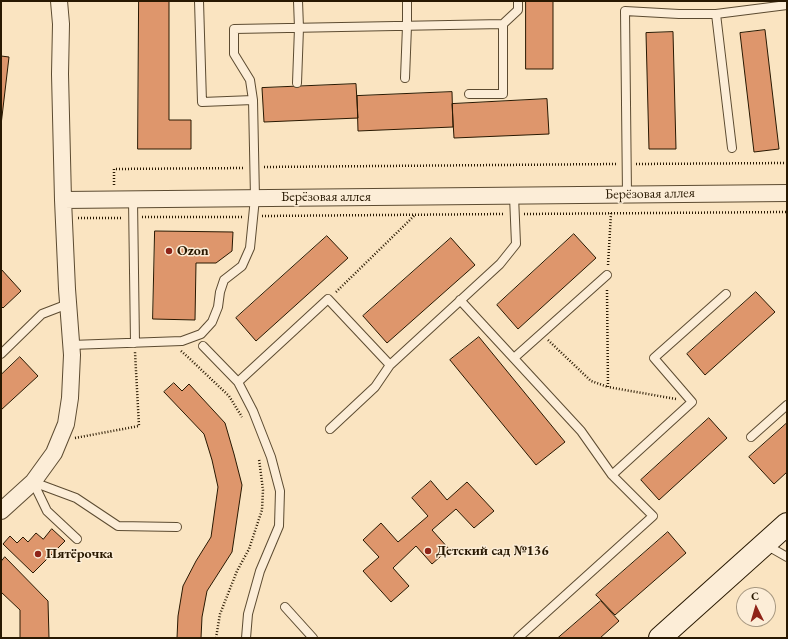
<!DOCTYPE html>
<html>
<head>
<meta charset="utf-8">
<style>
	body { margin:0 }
	#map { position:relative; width:788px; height:639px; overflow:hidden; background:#fae4c1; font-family:"EB Garamond",serif }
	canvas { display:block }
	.frame { position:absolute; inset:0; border:2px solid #281801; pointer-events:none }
	.north { position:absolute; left:736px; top:587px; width:40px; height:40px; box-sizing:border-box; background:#fcedd7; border:1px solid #a79881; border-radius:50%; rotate:355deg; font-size:11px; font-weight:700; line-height:16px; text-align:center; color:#281801 }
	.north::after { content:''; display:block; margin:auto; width:14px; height:18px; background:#8f2418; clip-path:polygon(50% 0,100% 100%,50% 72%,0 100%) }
</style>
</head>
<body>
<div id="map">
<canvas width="788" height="639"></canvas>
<div class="frame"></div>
<div class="north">С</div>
</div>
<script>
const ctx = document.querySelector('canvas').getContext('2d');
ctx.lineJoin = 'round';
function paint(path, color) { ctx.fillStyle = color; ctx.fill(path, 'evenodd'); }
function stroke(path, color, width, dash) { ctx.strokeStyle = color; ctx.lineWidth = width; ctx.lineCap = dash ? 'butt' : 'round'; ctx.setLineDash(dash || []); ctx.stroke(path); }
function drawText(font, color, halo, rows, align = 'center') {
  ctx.font = font + ' "EB Garamond",serif'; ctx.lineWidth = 3; ctx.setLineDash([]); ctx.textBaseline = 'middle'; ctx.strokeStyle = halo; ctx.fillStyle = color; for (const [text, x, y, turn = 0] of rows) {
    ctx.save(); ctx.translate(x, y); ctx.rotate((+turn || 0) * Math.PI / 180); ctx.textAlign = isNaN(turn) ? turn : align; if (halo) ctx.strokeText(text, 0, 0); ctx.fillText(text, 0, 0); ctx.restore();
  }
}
const building = new Path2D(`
	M139,1H169V120H191V149H138Z
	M526,1H553V69H526Z
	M765,30L779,149L754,152L740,33Z
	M673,32L676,149H649L646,33Z
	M1,56L9,57L1,125Z
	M356,84L358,118L264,122L262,88Z
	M452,92L453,127L358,131L357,96Z
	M547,99L549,134L454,138L452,104Z
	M155,231L233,232L232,251L216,263H196L195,320L153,319Z
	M574,234L596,258L518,329L497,305Z
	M327,236L348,258L256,341L236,318Z
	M451,238L475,265L387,343L363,316Z
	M1,269L21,291L3,308L1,306Z
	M756,292L775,312L705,375L687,354Z
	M479,337L565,442L536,465L450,360Z
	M20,357L38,376L1,410V375Z
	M174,383L182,391L189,384L225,423L234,454L242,485L232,552L207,591L202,617L201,638H177L178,616L183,586L196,561L211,537L218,487L212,460L204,434L164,392Z
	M709,418L727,438L659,500L641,480Z
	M787,423V472L774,484L749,457Z
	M431,481L447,500L467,482L494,511L474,528L456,509L432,530L449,549L432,564L416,546L393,568L409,586L391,602L363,571L379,557L363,540L381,523L398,542L428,516L412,498Z
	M52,529L65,541L33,573L3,544L10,536L17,543L23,537L28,542L36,533L43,539Z
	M668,532L686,553L615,615L596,595Z
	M5,557L48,601L49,638H20V610L1,592V562Z
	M601,601L619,621L600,638H558Z`);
paint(building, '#de966c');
stroke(building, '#281801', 1);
const lane = new Path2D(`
	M199,1L202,102L253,100
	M716,14L732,148
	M405,78L407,26V1
	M297,83L299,28L298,1
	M469,94H503V24
	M627,195L625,11L679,14H716L787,5
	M133,200L135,343
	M460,300L581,431L612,475
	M71,345L182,341L201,334L212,322L218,307L220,292L224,280L242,266L250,248L255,198L253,100L250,80L234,54V29L503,24L518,10V1
	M203,346L238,382L253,411L271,457L280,491L279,526L260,571L248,614L246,638
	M1,354L42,314L68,304
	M514,358L607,275
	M238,382L328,299L390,365L500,264L516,244L514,196
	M330,429L375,387L390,365
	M751,437L787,405
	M33,482L76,498L118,526L177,527
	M33,482L47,511L77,539
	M766,546L773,549L787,557
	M285,607L313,638
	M518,638L653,516L612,475L692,402L654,358L726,294`);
const street = new Path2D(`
	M59,1L61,24L60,74L63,200L787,193
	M1,511L33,482L54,453L66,424L70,398L72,355L67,289L63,200`);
const secondary = new Path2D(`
	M660,638L787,524`);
stroke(lane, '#5c4b31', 10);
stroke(street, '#5c4b31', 18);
stroke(secondary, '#281801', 24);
stroke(new Path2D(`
	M636,164L787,163
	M264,167L617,164
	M114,185V169L245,168
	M524,214L787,212
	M262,216L505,214
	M142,217H243
	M78,218H123
	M608,265L611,213
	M607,290L608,387L676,399
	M336,292L415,215
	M548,340L591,381L608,387
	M181,351L190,359L229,396L242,417
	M75,438L139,426L135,352
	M216,638L220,614L237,571L249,549L262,510L263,490L259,459`), '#281801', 2.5, [1, 2]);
stroke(lane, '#fcedd7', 8);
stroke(street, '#fcedd7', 16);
stroke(secondary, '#fcedd7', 22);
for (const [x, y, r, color] of [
	[169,251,4,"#8f2418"],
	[428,551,4,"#8f2418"],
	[38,554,4,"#8f2418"]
]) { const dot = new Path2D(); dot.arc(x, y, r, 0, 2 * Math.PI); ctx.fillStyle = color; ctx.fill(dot); stroke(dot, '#fcedd7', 1.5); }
drawText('14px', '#281801', '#fcedd7', [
	["Берёзовая аллея",650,194,-1],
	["Берёзовая аллея",326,197]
]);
drawText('bold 14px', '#281801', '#fcedd7', [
	["Ozon",177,251],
	["Детский сад №136",436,551],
	["Пятёрочка",46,554]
], 'left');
</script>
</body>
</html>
